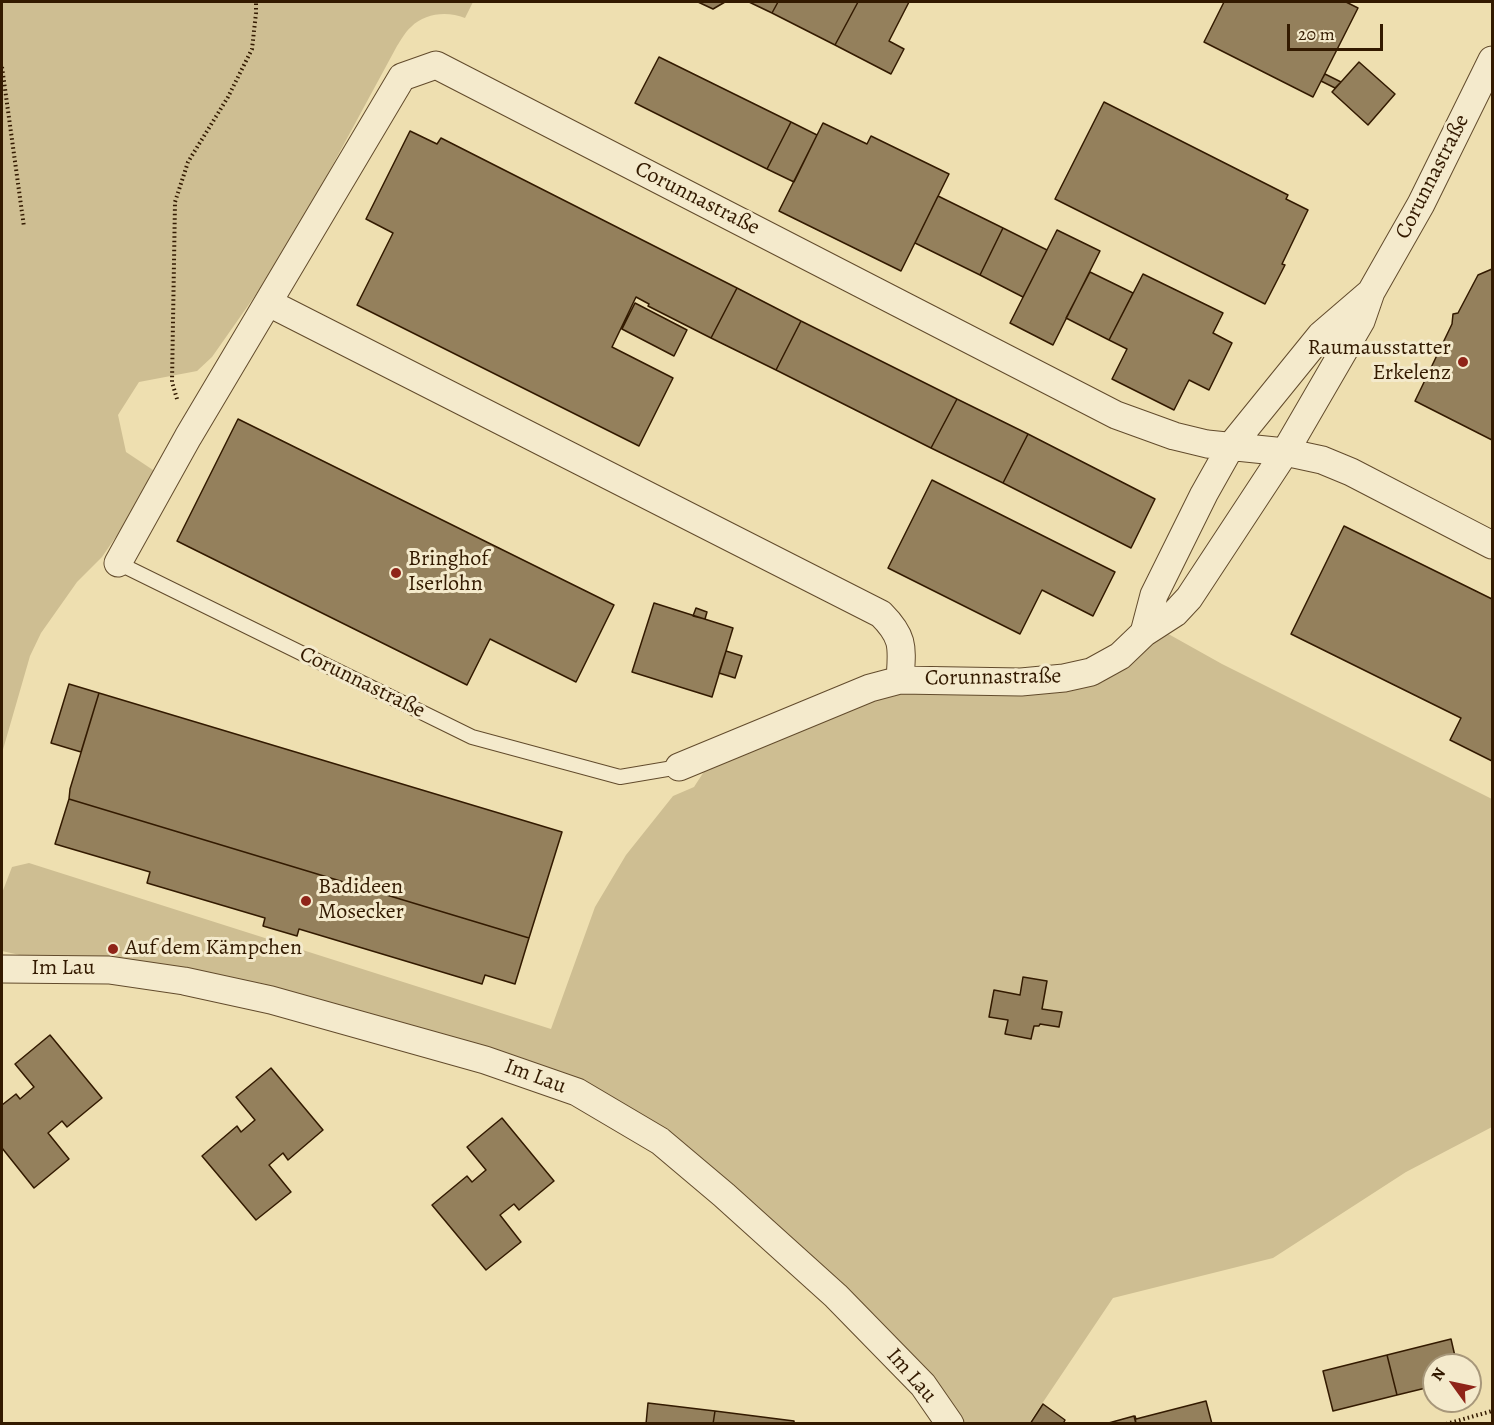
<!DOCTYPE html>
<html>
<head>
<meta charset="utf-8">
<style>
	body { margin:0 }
	#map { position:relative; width:1494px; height:1425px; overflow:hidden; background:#eedfb0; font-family:Alegreya,serif }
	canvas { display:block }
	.frame { position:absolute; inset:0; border:3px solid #331a00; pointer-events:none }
	.north { position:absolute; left:1422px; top:1353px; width:60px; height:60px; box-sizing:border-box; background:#f4eacc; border:2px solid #a7977a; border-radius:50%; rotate:303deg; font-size:16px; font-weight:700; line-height:24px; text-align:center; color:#331a00 }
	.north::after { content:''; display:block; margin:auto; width:21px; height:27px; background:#8f2418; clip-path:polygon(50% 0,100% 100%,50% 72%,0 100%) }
	.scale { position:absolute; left:1287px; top:24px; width:96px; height:27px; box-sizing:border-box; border:3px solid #331a00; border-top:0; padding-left:8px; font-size:18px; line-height:21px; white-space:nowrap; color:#331a00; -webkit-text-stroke:4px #f4eacc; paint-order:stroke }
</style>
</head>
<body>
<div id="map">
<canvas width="1494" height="1425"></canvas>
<div class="frame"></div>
<div class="north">N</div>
<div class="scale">20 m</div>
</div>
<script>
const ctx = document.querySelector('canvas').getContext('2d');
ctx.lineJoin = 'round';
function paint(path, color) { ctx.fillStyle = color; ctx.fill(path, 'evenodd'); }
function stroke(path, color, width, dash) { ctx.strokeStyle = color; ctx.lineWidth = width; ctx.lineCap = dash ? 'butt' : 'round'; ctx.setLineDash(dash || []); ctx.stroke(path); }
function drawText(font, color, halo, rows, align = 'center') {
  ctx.font = font + ' Alegreya,serif'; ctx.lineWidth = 6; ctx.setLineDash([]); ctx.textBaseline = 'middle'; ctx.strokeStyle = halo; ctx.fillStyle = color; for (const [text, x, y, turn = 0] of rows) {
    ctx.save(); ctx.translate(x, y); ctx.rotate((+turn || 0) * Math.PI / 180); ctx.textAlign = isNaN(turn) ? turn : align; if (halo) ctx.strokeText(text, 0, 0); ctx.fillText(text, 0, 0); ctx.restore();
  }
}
paint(new Path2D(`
	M2,2H473L465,18C447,11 425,13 411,27C405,32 401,40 397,46L285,253L212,357L197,371L139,382L118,415L126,452L159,474L102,557L77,582L41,633L30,656L2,753Z
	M1163,631L1222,664L1492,799V1127L1406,1172L1273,1258L1113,1298L1029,1423H958L579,1081L2,951V893L12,867L29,863L551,1029L595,907L626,855L673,796L694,787L705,770L833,712L897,692L1134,660Z`), '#cebe92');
const building = new Path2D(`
	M698,2H725L713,9Z
	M749,2H778L772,13Z
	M778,2H858L835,45L772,13Z
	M858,2H909L889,41L904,49L891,74L835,45Z
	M1224,2H1346L1358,8L1313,97L1204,42Z
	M659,57L791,122L767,169L635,103Z
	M1359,62L1395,94L1368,125L1332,92Z
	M1325,74L1341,82L1335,88L1321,81Z
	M1104,102L1288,195L1286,199L1308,210L1282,264L1285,265L1265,304L1055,199Z
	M791,122L817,135L794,182L767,169Z
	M823,123L867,144L871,136L949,174L901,271L779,211Z
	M410,131L437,144L441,138L737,288L711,338L648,306L649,304L636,297L612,347L673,378L639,446L357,305L393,233L366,219Z
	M938,196L1003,228L980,275L915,243Z
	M1003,228L1047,250L1023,297L980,275Z
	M1057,230L1100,251L1053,345L1010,323Z
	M1492,269V440L1415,401L1452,324L1453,314L1458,313L1478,275Z
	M1090,272L1133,293L1109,340L1066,318Z
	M1143,274L1223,313L1213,333L1232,343L1209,390L1189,380L1174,410L1112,379L1127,349L1109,340Z
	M737,288L801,321L776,370L711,338Z
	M635,303L687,330L674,356L622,329Z
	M801,321L957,399L931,448L776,370Z
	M957,399L1028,434L1003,483L931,448Z
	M238,419L614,605L576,682L490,639L467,685L177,541Z
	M1028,434L1155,499L1131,548L1003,483Z
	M932,480L1115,572L1093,616L1042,590L1020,634L888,568Z
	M1344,526L1492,599V761L1450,740L1461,718L1291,634Z
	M654,603L733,628L712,697L632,672Z
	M696,608L707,612L705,619L693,616Z
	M726,651L742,656L735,678L719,673Z
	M69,684L99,693L81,752L51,743Z
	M99,693L562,832L529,938L69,799L70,789Z
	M69,799L529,938L515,984L485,975L482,984L299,929L297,936L263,926L265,918L147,883L150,872L55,844Z
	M1023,977L1047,981L1042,1009L1062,1012L1059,1027L1040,1024L1039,1026H1034L1031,1039L1005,1034L1008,1020L989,1017L994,990L1020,995Z
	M50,1035L102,1098L67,1127L62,1121L48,1133L69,1159L34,1188L2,1148V1105L16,1094L20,1099L34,1087L15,1064Z
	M271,1068L323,1130L288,1160L283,1153L269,1165L291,1192L256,1220L202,1156L237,1126L241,1132L255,1120L236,1097Z
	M502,1118L554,1181L519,1210L514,1204L500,1215L521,1242L486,1270L432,1205L467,1176L472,1182L486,1170L467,1147Z
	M1451,1339L1457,1365H1434V1386L1397,1395L1387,1355Z
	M1387,1355L1397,1395L1333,1411L1323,1371Z
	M1206,1401L1212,1424H1136L1135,1416L1136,1419Z
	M648,1403L715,1411L713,1424H646Z
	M1043,1404L1065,1420L1063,1424H1030Z
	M715,1411L794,1421V1424H713Z
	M1134,1416L1136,1424H1105Z`);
paint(building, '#94805c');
stroke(building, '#331a00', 1.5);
const lane = new Path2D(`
	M118,563L472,737L620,777L679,767`);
const street = new Path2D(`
	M269,303L881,614C905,638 902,648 900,680
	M118,563L188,437L402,77L436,65L1116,415L1174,436L1207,444L1285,452L1322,460L1351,472L1492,545
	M1144,633L1154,595L1204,494L1231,446L1321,335L1371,292
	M679,767L870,688L900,680L1021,682L1064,678L1091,672L1120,656L1144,633L1175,613L1189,598L1285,452L1361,321L1371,292L1421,204L1492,60
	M2,969L109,970L184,981L271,1000L485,1060L577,1092L660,1141L724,1195L836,1296L923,1385L950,1424`);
stroke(lane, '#624b2c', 16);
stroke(street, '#624b2c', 29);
stroke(new Path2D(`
	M2,67L24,227
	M177,399L172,382L175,202L188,162L228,97L252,49L256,13V2
	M1446,1424L1492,1411`), '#331a00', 4, [1.5, 3]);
stroke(lane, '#f4eacc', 14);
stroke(street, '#f4eacc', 27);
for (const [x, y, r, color] of [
	[1463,362,6,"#8f2418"],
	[396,573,6,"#8f2418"],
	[306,901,6,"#8f2418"],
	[113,949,6,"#8f2418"]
]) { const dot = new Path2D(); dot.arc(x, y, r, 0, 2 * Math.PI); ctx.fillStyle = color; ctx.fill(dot); stroke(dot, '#f4eacc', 2); }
drawText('22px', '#331a00', '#f4eacc', [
	["Corunnastraße",1433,177,-63],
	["Corunnastraße",697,199,27],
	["Corunnastraße",993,678,-1],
	["Corunnastraße",362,683,26],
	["Im Lau",63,969],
	["Im Lau",535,1077,20],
	["Im Lau",911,1376,49]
]);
drawText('22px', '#331a00', '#f4eacc', [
	["Raumausstatter",1451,349,"right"],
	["Erkelenz",1451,374,"right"],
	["Bringhof",408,560],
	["Iserlohn",408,585],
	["Badideen",318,888],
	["Mosecker",318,913],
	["Auf dem Kämpchen",125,949]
], 'left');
</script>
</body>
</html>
